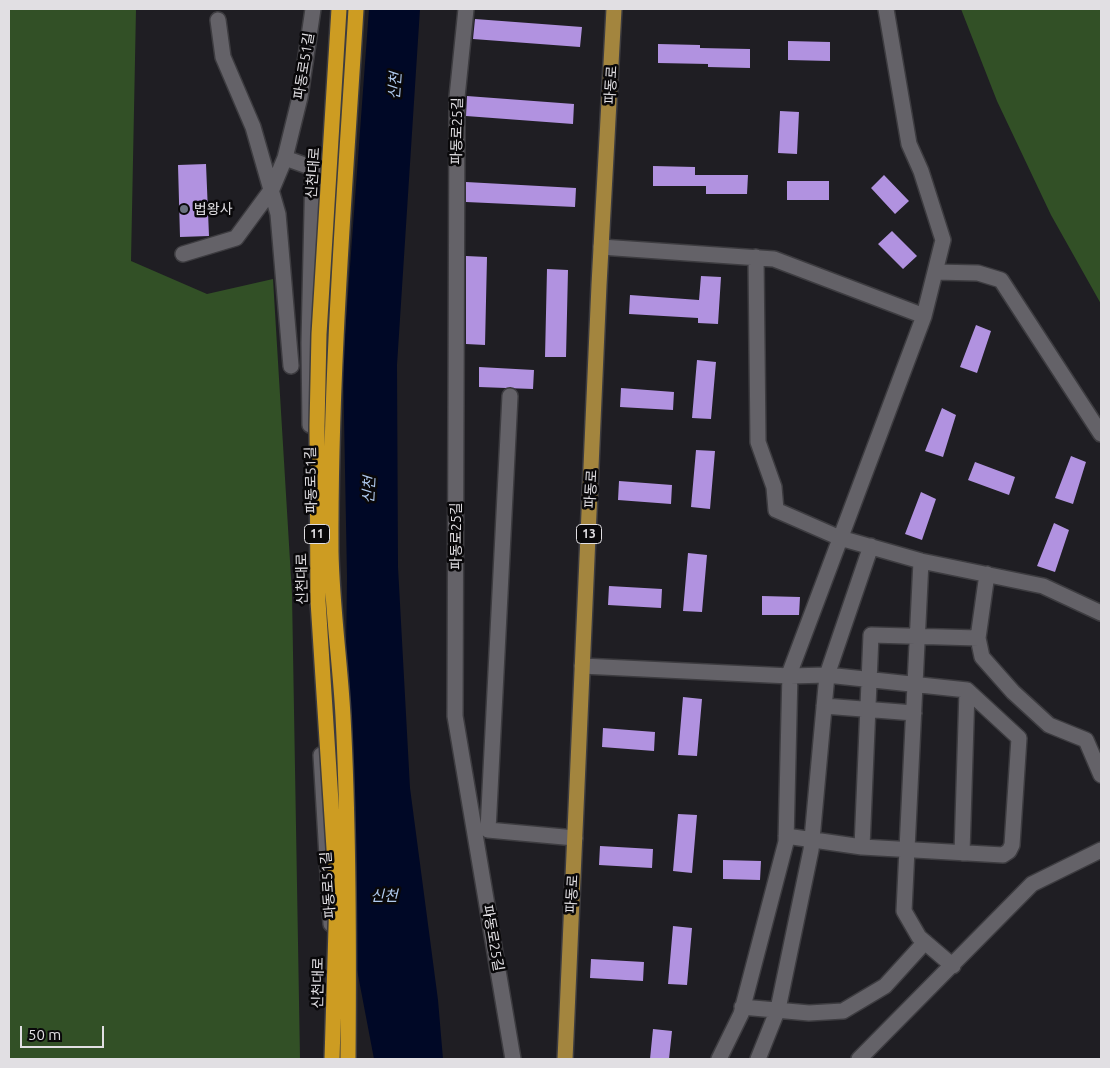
<!DOCTYPE html>
<html>
<head>
<meta charset="utf-8">
<style>
	body { margin:0 }
	#map { position:relative; width:1110px; height:1068px; overflow:hidden; background:#1f1e23; font-family:Ubuntu,sans-serif }
	canvas { display:block }
	.frame { position:absolute; inset:0; border:10px solid #e1dfe3; pointer-events:none }
	.scale { position:absolute; left:20px; top:1026px; width:84px; height:22px; box-sizing:border-box; border:2px solid #e1dfe3; border-top:0; padding-left:6px; font-size:15px; line-height:18px; white-space:nowrap; color:#e1dfe3; -webkit-text-stroke:4px #09080a; paint-order:stroke }
</style>
</head>
<body>
<div id="map">
<canvas width="1110" height="1068"></canvas>
<div class="frame"></div>
<div class="scale">50 m</div>
</div>
<script>
const ctx = document.querySelector('canvas').getContext('2d');
ctx.lineJoin = 'round';
function paint(path, color) { ctx.fillStyle = color; ctx.fill(path, 'evenodd'); }
function stroke(path, color, width, dash) { ctx.strokeStyle = color; ctx.lineWidth = width; ctx.lineCap = dash ? 'butt' : 'round'; ctx.setLineDash(dash || []); ctx.stroke(path); }
function drawText(font, color, halo, rows, align = 'center') {
  ctx.font = font + ' Ubuntu,"Noto Sans KR",sans-serif'; ctx.lineWidth = 5; ctx.setLineDash([]); ctx.textBaseline = 'middle'; ctx.strokeStyle = halo; ctx.fillStyle = color; for (const [text, x, y, turn = 0] of rows) {
    ctx.save(); ctx.translate(x, y); ctx.rotate((+turn || 0) * Math.PI / 180); ctx.textAlign = isNaN(turn) ? turn : align; if (halo) ctx.strokeText(text, 0, 0); ctx.fillText(text, 0, 0); ctx.restore();
  }
}
paint(new Path2D(`
	M9,9H136L131,261L207,294L273,279L292,594L300,1059H9Z
	M961,9H1101V304L1051,215L997,101Z`), '#325026');
paint(new Path2D(`
	M369,9H420L397,365L398,567L410,788L438,1000L443,1059H374L343,896L347,577L343,362Z`), '#000826');
paint(new Path2D(`
	M475,19L582,27L580,47L473,39Z
	M788,41L830,42V61L788,60Z
	M658,44L700,45V48L750,49V68L708,67V64L658,63Z
	M467,96L574,104L573,124L466,116Z
	M780,111L799,112L797,154L778,153Z
	M206,164L209,236L180,237L178,165Z
	M653,166L695,167V175H748L747,194H706V186H653Z
	M884,175L909,201L895,214L871,188Z
	M787,181H829V200H787Z
	M466,182L576,188L575,207L466,202Z
	M892,231L917,256L903,269L878,244Z
	M466,256L487,257L485,345L466,344Z
	M547,269L568,270L566,357H545Z
	M701,276L721,277L718,324L698,323V318L629,314L630,295L699,300Z
	M976,325L991,331L977,373L960,367Z
	M697,360L716,362L711,419L692,418Z
	M479,367L534,370L533,389L479,387Z
	M621,388L674,392L673,410L620,407Z
	M942,408L956,415L943,457L925,451Z
	M696,450L715,451L710,509L691,507Z
	M1071,456L1086,462L1073,504L1055,498Z
	M975,462L1015,477L1009,495L968,480Z
	M619,481L672,485L671,504L618,500Z
	M921,492L936,499L922,540L905,534Z
	M1054,523L1069,530L1055,572L1037,566Z
	M688,553L707,555L702,612L683,611Z
	M609,586L662,589L661,608L608,605Z
	M762,596L800,597L799,615H762Z
	M683,697L702,699L697,756L678,755Z
	M603,728L655,732L654,751L602,747Z
	M678,814L697,815L692,873L673,871Z
	M600,846L653,849L652,868L599,865Z
	M723,860L761,861L760,880L723,879Z
	M673,926L692,928L687,985L668,984Z
	M591,959L644,962L643,981L590,978Z
	M653,1029L672,1031L669,1059H650Z`), '#b192e0');
const minor = new Path2D(`
	M466,9L457,97L455,716L513,1059
	M218,20L223,57L253,127L278,214L291,366
	M601,247L774,259L924,316
	M183,254L236,238L272,189L285,158
	M756,257L758,442L774,487L776,510L840,538L921,561L1043,586L1101,613
	M935,272L978,273L1001,280L1101,434
	M510,396L488,830L575,838
	M310,425L309,343L313,168L285,158L300,97L313,9
	M921,561L904,911L919,937L953,966
	M978,638L987,574
	M582,666L790,676L827,675L967,690L1019,738L1012,845L1009,851L1003,855L862,847C865,776 868,706 871,635L978,638L982,657L1013,692L1049,725L1086,740L1101,775
	M824,706L914,713
	M321,755L331,924
	M786,836L862,847
	M962,853L967,690
	M742,1007L809,1013L843,1011L885,986L925,942
	M719,1059L741,1014L786,842L790,672L924,316L943,240L921,171L909,144L886,9
	M758,1059L778,1009L811,850L827,675L871,546
	M859,1059L1032,884L1101,850`);
const major = new Path2D(`
	M565,1059L599,285L614,9`);
stroke(minor, '#3d3c40', 18);
stroke(major, '#3d3c40', 18);
stroke(minor, '#646268', 15);
stroke(major, '#a3853e', 15);
const highwayBridge = new Path2D(`
	M332,1059L337,895L318,601L317,426L319,334L339,9
	M348,1059C349,945 349,830 343,716C340,661 332,607 331,552C330,371 345,190 356,9`);
stroke(highwayBridge, '#3d3c40', 18, []);
stroke(highwayBridge, '#cd9c22', 15);
for (const [x, y, r, color] of [
	[184,209,5,"#6b7280"]
]) { const dot = new Path2D(); dot.arc(x, y, r, 0, 2 * Math.PI); ctx.fillStyle = color; ctx.fill(dot); stroke(dot, '#09080a', 2); }
for (const [x, y, w] of [
	[317,534,25],
	[589,534,25]
]) { const box = new Path2D(); box.roundRect(x - w / 2, y - 9.5, w, 19, 4); ctx.fillStyle = '#09080a'; ctx.fill(box); stroke(box, '#e1dfe3', 1); }
drawText('bold 12px', '#e1dfe3', null, [
	["11",317,534],
	["13",589,534]
]);
drawText('14px', '#e1dfe3', '#09080a', [
	["파동로51길",304,66,-81],
	["파동로",611,85,-87],
	["파동로25길",457,131,-89],
	["신천대로",313,173,-86],
	["파동로51길",311,480,-91],
	["파동로",591,489,-87],
	["파동로25길",456,536,-90],
	["신천대로",302,579,-91],
	["파동로51길",328,885,-94],
	["파동로",572,894,-87],
	["파동로25길",493,938,80],
	["신천대로",318,983,-89]
]);
drawText('14px', '#e1dfe3', '#09080a', [
	["법왕사",194,209]
], 'left');
drawText('italic 15px', '#b1cbef', '#09080a', [
	["신천",395,86,-86],
	["신천",369,490,-87],
	["신천",384,896]
]);
</script>
</body>
</html>
